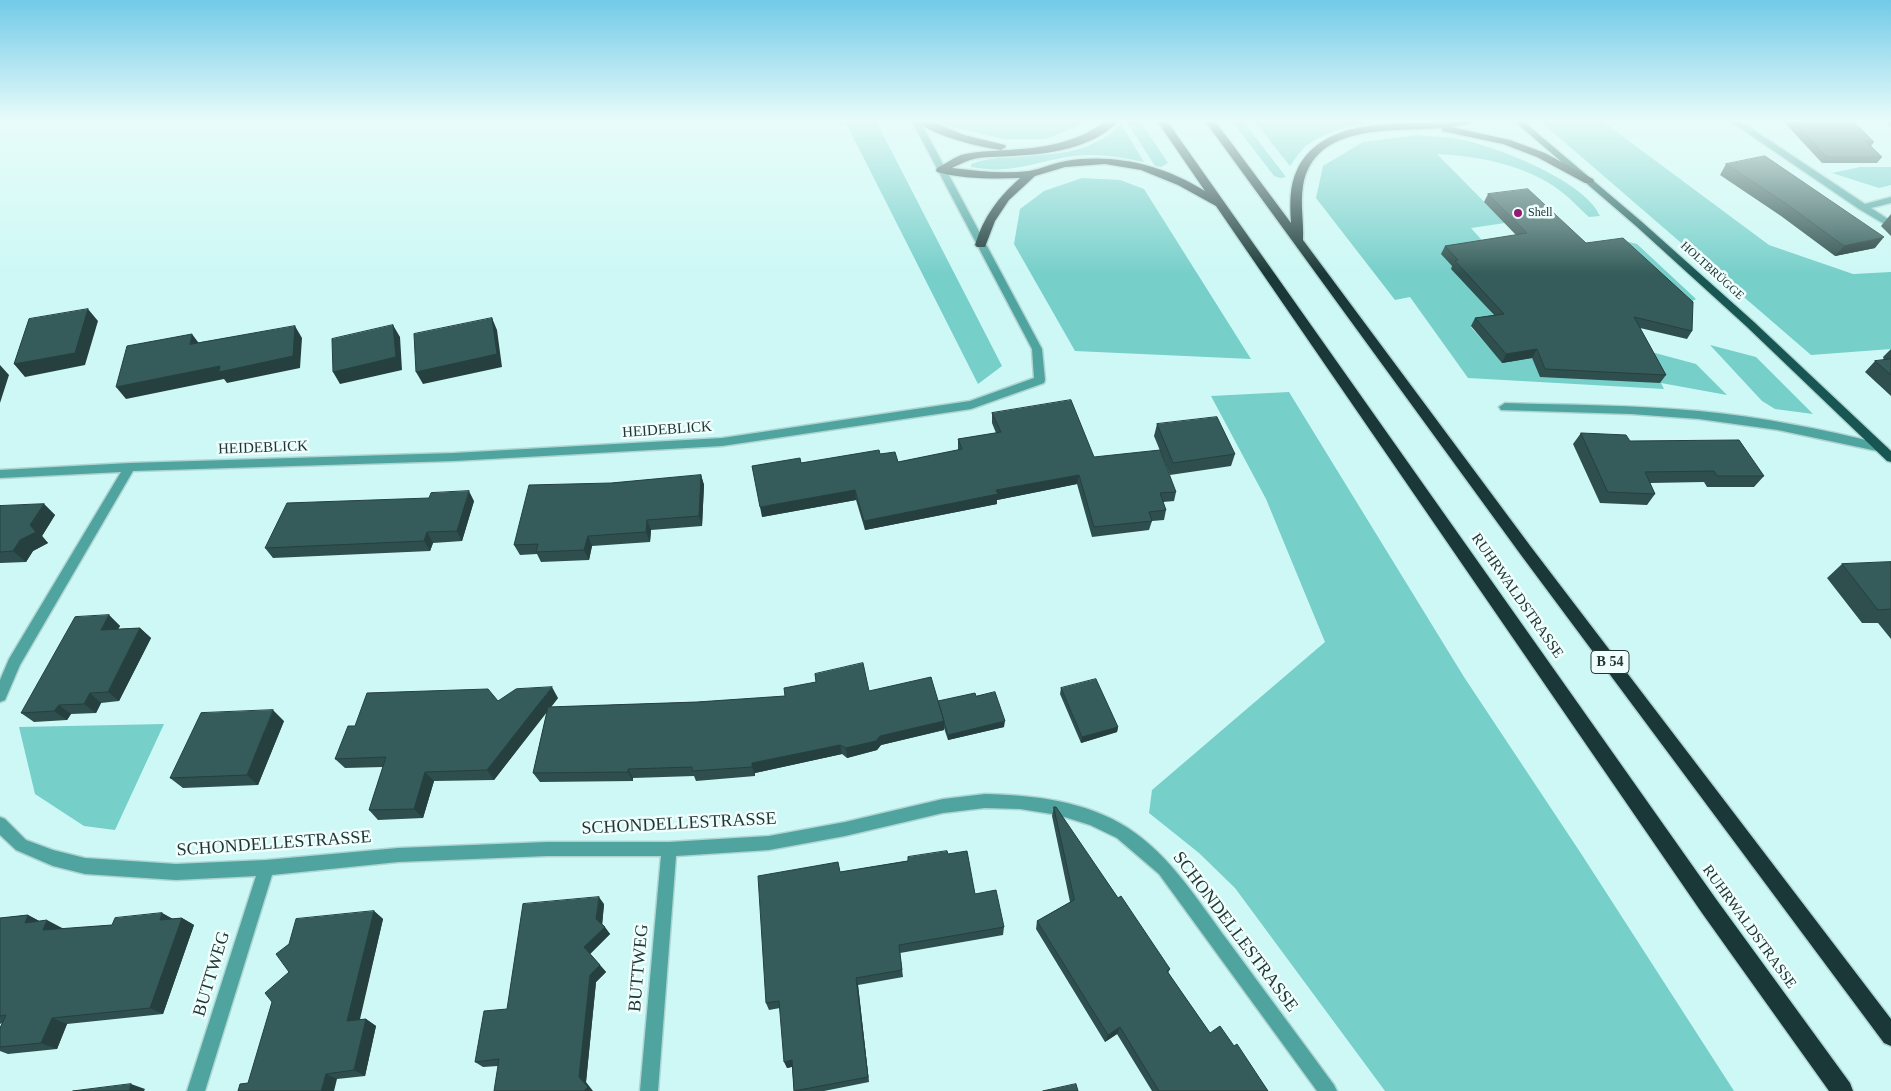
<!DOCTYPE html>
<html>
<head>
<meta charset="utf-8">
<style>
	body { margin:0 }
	canvas { display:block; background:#cdf8f5 }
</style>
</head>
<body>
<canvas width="1891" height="1091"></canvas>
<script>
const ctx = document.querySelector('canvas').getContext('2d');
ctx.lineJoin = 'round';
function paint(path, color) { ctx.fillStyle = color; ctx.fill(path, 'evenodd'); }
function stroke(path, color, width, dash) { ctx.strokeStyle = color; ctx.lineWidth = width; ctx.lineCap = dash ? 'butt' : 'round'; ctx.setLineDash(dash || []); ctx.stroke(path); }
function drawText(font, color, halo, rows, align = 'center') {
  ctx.font = font + ' Georgia,serif'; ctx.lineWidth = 5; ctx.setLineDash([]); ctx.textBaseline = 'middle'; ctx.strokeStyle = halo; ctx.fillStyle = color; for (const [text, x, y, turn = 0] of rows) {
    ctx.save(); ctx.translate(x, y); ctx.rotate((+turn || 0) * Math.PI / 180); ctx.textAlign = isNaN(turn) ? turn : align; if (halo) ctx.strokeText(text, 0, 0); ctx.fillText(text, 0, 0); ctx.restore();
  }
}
paint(new Path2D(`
	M845,121H876L1002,366L978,384Z
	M939,121H1083L1079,126L1045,139H1004L942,125Z
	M1126,121H1140L1168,163L1161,167L1155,166Z
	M1232,121H1243L1286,177L1280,178L1274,176Z
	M1254,121H1384C1360,124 1319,131 1302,150C1297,155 1294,161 1290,166Z
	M1540,121H1602L1769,245L1853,274L1891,272V349L1811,355Z
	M1121,124L1144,162C1120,157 1098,153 1074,156C1035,161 1013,175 971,167V164C1024,146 1075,169 1121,124Z
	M1417,135C1436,137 1457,137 1475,143C1508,152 1586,183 1600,216L1589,217C1578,207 1567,195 1555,187C1521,164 1477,156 1437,154L1505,223L1471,228L1488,247L1454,268L1497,319L1471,327L1502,362L1532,358L1541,377L1644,350L1696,364L1727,395L1661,383L1664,389L1468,378L1410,297L1395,300L1316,198L1323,166L1363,142Z
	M1860,167H1891V185L1879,188L1832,173Z
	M1082,178L1120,180L1144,189L1251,359L1075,351L1014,244L1020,209L1044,191Z
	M1625,241L1637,244L1696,299L1685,305Z
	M1710,345L1756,357L1813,414L1775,409L1762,401Z
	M1289,392L1464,677L1582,855L1734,1091H1385L1235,888L1199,853L1149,813L1152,790L1325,642L1266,499L1211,396Z
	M164,724L115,830L84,826L35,794L19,727Z`), '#77cfca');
const minor = new Path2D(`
	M912,121H920L1042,349L1045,380L1044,383L971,409L722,446L454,461L133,471L20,665L5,700L0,702V680L9,659L121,472L0,478V470L130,463L454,453L722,438L970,401L1034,378L1032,349Z
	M1730,121H1740L1865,204L1891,197V203L1871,208L1891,221V228L1859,209Z
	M1884,121H1891V126Z
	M1505,403C1570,405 1634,405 1699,411C1761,417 1822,429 1882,444L1888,448L1882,452L1778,430L1699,419L1631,414L1501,410L1499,407Z
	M985,794C1033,795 1086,801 1128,828C1171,856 1198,901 1228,941C1263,989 1299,1037 1334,1085L1337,1091H1317L1159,874L1117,838L1090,825L1058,815L1020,809L985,808L943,813L845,836L769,850L676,856L658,1091H640L661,856H547L398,862L272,875L205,1091H187L256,876L176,880L85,874L53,866L16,850L0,835V817L5,819L26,840L53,850L85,858L176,864L266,860L398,848L547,842H669L769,836L845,822L943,799Z`);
const major = new Path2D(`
	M1514,121H1523L1642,222L1754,322L1891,451V462L1887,461L1746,326L1636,226Z`);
const highway = new Path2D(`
	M917,121H930L964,135L1005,145L1006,147L1001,150C979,147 933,136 917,121Z
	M1106,121H1118C1093,149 1047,154 1013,156C999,157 983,156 970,160C964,162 958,165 952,168C978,171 1003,174 1029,171C1041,169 1053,163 1066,161C1114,153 1163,165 1205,191L1157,121H1167L1716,899L1850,1083L1853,1091H1829L1702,913L1216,206L1178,185L1141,170L1105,164L1065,167L1035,176L1009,200L995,221L985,247H977L975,245C984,216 998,198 1020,178C993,179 963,179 937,172L936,170L937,168C945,164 953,158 961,155C976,151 992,151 1008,150C1043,148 1077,143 1106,121Z
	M1205,121H1215L1291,223C1290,206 1289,186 1297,170C1319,123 1382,123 1427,123C1442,123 1457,121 1473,121L1472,123L1451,127L1510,140L1545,153L1593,179L1594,181L1593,183H1585L1537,157L1503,144L1442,131V128C1394,132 1314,122 1303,186C1300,204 1304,222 1303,240L1531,547L1891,1019V1046L1884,1043L1521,555Z`);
stroke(minor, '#afd5d2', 3);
stroke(major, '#afd5d2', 3);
stroke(highway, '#afd5d2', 3);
paint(minor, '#50a4a0');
paint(major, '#185653');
paint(highway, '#1a3837');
paint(new Path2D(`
	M1783,121H1853L1874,142L1871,146L1882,157L1877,163H1822Z
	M1726,164L1875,248L1835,256L1781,216L1720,175Z
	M1488,194L1586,243L1692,331L1687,339L1640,328L1666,375L1660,383L1540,377L1532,358L1502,363L1471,326L1475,318L1494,315L1451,269L1452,266L1441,254L1445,246L1516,235L1484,202Z
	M1891,214V236L1881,226Z
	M1891,349V396L1865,372L1875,361L1884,360L1883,357Z
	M992,413L1176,492L1174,501L1163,502L1166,510L1164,520L1152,521L1149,530L1092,537L1077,484L997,500V504L865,530L856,500L762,517L801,463L880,454L898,462L958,450V439L996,433L992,423Z
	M1157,424L1235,454L1231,466L1170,475L1154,436Z
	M1581,433L1630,441L1764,476L1754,487H1707L1704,482L1650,483L1655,494L1647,505L1600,503L1573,444Z
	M701,475L704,485L702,526L651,530L650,542L592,546L589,560L541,562L537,554L520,555L514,545L611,483Z
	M474,501L462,541L433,543L430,551L273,558L265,548Z
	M44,504L55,515L42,536L48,543L33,551L26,562L0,563V506Z
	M1891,562V639L1878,623H1862L1827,578L1842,564Z
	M109,615L120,626L118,629L140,628L151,638L119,701L101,703L96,713L71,714L67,720L34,722L21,713Z
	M1061,688L1118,727L1117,732L1081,743L1060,694Z
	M869,691L938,701L976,696L1004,727L948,740L944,728V730L881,745L877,750L847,758L842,754L755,773V776L696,781L694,776L633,778V781L540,782L533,773L547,711L494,780L434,781L423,818L378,820L369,810L383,767L345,768L335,759L355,726L498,701L558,698L551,707L697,702Z
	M284,721L258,785L183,788L170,778Z
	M1054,807L1118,898L1170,969L1168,973L1210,1033L1234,1046L1268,1091H1152L1117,1034L1105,1042L1036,929L1037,921L1070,902L1052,816Z
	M948,854L975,894L1004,927L1003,935L900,953L903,977L858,985L869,1082L824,1091H794L792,1067L787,1068L780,1008L769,1010L766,1003L840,872Z
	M604,904L602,924L610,934L590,954L606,972L596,982L586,1082L498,1066L483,1067L475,1062L507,1009Z
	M374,911L383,919L359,1020L366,1019L376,1026L365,1076L337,1079L248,1083Z
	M162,913L172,919L182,918L194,925L163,1014L67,1024L57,1049L8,1054L0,1051V1028L2,1023L0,1024V918L28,915L39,921L62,928L61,929L112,925Z`), '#2e4f4d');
paint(new Path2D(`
	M1884,237L1875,248L1835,256L1844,246Z
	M88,309L98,321L85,365L25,377L14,364Z
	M492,318L497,330L502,367L423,384L416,372Z
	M393,325L400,337L402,370L340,384L333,372Z
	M295,326L302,338L300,368L227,383L224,379L126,399L116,387Z
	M192,334L201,346L190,344Z
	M1537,349L1532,358L1502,363L1506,354Z
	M0,365L9,375L0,403Z
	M701,475L704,485L702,526L699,516Z
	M1079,475L1077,484L997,500V504L865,530L864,521L996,490Z
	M855,490L856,500L762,517L760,507Z
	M469,491L474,501L462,541L457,531Z
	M44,504L55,515L42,536L48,543L33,551L26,562L13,551Z
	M647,520L651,530L650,542L646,532Z
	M427,532L433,543L430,551L424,541Z
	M588,536L592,546L589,560L584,550Z
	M109,615L120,626L112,640L101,630Z
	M140,628L151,638L119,701L108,692Z
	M552,687L558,698L494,780L487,770Z
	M90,693L101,703L96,713L84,704Z
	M59,705L71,714L67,720L54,711Z
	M273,710L284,721L258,785L247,775Z
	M944,721V730L881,745L877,750L847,758L846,748L880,736Z
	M1005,721L1004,727L948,740V735Z
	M1118,727L1117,732L1081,743L1082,737Z
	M840,745L842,754L755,773V776L752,767V763Z
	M628,769L633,778V781L628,772Z
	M425,772L434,781L423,818L414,809Z
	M599,897L604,904L602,927L596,919Z
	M374,911L383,919L358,1028L347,1021Z
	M162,913L175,920H160Z
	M28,915L43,923H25Z
	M182,918L194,925L163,1014L150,1008Z
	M47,920L62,928L58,938L43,930Z
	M605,927L610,934L590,954L584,947Z
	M600,965L606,972L596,982L586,1082L593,1091H584L579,1077L590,975Z
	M856,978L858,985L869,1082L868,1077Z
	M52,1018L67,1024L57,1049L41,1043Z
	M366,1019L376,1026L365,1076L354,1070Z
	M1120,1027L1117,1034L1105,1042L1108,1035Z
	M792,1060L795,1066L787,1068L784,1062Z
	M326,1074L337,1079L334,1091H321Z
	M131,1084L145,1089L144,1091H129Z`), '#25403f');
const building = new Path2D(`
	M1793,121H1853L1874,142L1865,141L1882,157H1827Z
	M1765,156L1884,237L1844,246L1788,205L1726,164Z
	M1528,189L1586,243L1623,238L1693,302L1692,331L1634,317L1666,375L1545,369L1537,349L1506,354L1475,318L1504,314L1455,261L1458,260L1445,246L1527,233L1488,194Z
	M88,309L75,353L14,364L29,319Z
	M492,318L497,354L416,372L414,334Z
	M393,325L396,357L333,372L332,339Z
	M295,326L293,356L219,372L220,366L116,387L127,346L192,334L190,344Z
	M1891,359V375L1875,361Z
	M1071,400L1094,457L1160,450L1176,492L1160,493L1166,510L1149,512L1152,521L1094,527L1079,475L996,490L998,494L864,521L855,490L760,507L752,466L800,458L801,463L879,450L880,454L895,452L898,462L962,449L958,439L1001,432L992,413Z
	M1217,417L1235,454L1173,463L1157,424Z
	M1581,433L1626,435L1630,441L1739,440L1764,476H1717L1714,471L1645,472L1655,494L1608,492Z
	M701,475L699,516L647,520L646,532L588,536L584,550L536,552L538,544L514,545L529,485L611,483Z
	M469,491L457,531L427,532L424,541L265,548L287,503L429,498L431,493Z
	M44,504L30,525L36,532L20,540L13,551L0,552V506Z
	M1891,562V609L1878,610L1842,564Z
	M109,615L101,630L140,628L108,692L90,693L84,704L59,705L54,711L21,713L75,617Z
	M863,663L869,691L931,677L944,721L880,736L876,741L846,748L840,745L752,763V767L692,771V767L628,769V772L533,773L548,707L697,702L785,696L784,688L816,682L815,674Z
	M1096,679L1118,727L1082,737L1061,688Z
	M552,687L487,770L425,772L414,809L369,810L386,757L335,759L348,726H355L367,693L488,689L498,701L516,689Z
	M995,692L1005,721L948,735L938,701L975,693L976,696Z
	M273,710L247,775L170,778L201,713Z
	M1054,807H1056L1118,898L1121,896L1170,969L1167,971L1210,1033L1220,1026L1234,1046L1237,1044L1268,1091H1159L1120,1027L1108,1035L1037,921L1074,900Z
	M947,851L948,854L967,851L975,894L996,890L1004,927L899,945L902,970L856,978L868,1077L794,1091L792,1060L784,1062L779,1001L766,1003L758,876L838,862L840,872L908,861V857Z
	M599,897L596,919L605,927L584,947L600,965L590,975L579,1077L588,1087L584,1091H494L499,1059L475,1062L484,1011L507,1009L523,904Z
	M374,911L347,1021L366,1019L354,1070L326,1074L321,1091H238L240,1084L248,1083L272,1002L265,993L289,972L276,954L289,944L296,919Z
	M162,913L160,920L182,918L150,1008L52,1018L41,1043L0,1047V1028L6,1015L0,1016V918L28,915L25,923L47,920L43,930L112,925L115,918Z
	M131,1084L129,1091H73Z
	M1076,1084L1078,1091H1043Z`);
paint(building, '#355c5a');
stroke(building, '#25403f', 1);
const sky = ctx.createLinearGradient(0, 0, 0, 274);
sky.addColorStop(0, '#72cae8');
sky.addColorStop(0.44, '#e8fcfa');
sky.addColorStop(1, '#e8fcfa00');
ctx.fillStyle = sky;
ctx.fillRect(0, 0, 1891, 274);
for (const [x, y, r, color] of [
	[1518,213,5,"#951a75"]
]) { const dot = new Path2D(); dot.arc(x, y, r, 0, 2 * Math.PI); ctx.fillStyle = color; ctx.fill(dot); stroke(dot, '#eefffe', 2); }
drawText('12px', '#253534', '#eefffe', [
	["Shell",1528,213]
], 'left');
drawText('12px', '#253534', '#eefffe', [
	["HOLTBRÜGGE",1712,271,42]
]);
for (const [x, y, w] of [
	[1610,662,38]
]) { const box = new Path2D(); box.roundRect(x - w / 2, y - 11.5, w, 23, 4); ctx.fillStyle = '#eefffe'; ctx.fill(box); stroke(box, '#253534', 1); }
drawText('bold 14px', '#253534', null, [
	["B 54",1610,662]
]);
drawText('15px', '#253534', '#eefffe', [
	["HEIDEBLICK",667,430,-4],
	["HEIDEBLICK",263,448,-2],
	["RUHRWALDSTRASSE",1517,596,55],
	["RUHRWALDSTRASSE",1749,927,54]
]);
drawText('18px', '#253534', '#eefffe', [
	["SCHONDELLESTRASSE",679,824,-3],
	["SCHONDELLESTRASSE",274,844,-4],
	["SCHONDELLESTRASSE",1235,932,53],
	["BUTTWEG",639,968,-85],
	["BUTTWEG",212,974,-73]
]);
</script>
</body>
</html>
